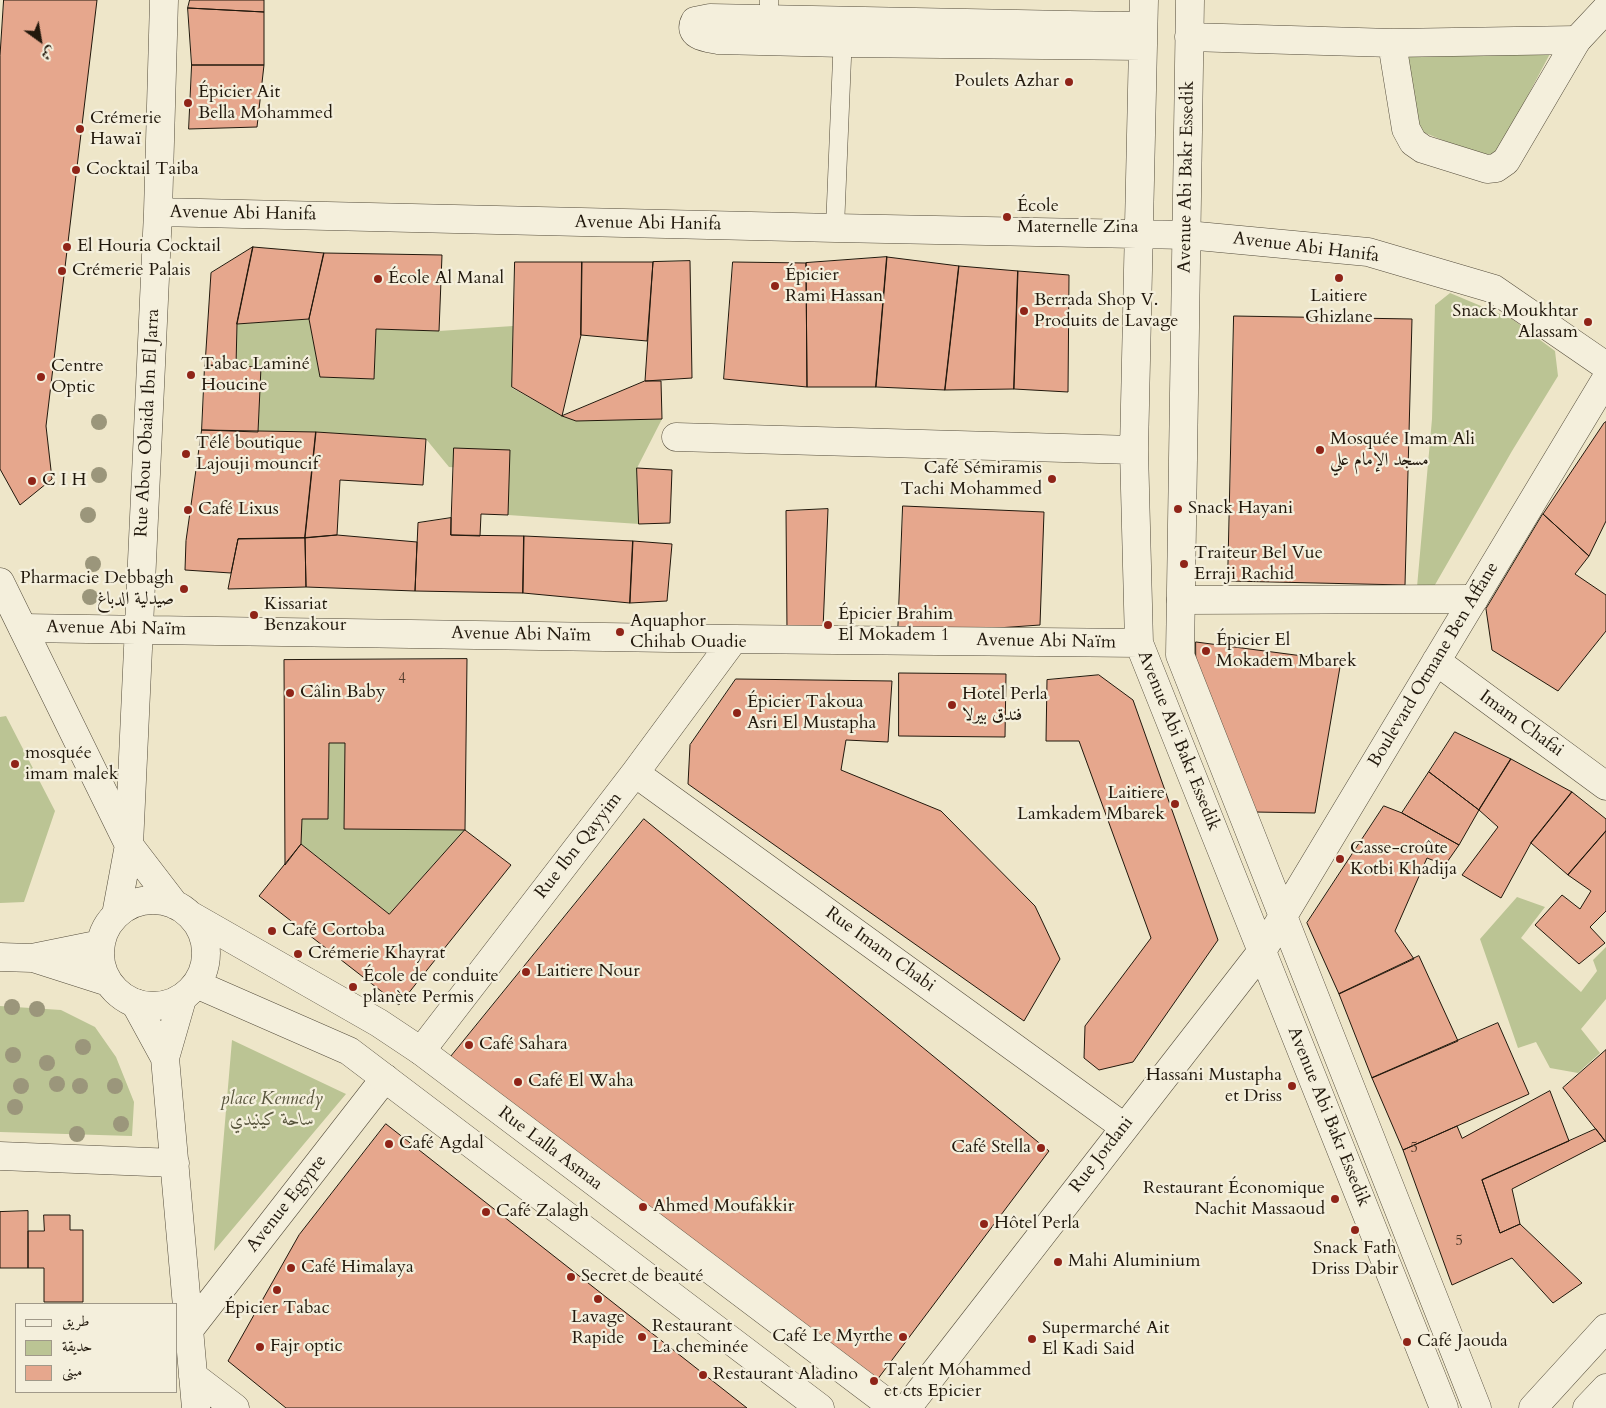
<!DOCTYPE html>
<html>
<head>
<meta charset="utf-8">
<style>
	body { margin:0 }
	#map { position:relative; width:1606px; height:1408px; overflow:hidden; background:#eee6c9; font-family:Cardo,Amiri,serif }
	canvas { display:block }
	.legend { position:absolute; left:15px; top:1303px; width:162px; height:90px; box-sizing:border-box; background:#f4efdc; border:1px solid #a09989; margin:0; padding:6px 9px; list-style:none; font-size:15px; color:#21180c }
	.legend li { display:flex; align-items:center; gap:10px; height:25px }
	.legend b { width:25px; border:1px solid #a09989 }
	.north { position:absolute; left:15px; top:15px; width:50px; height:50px; -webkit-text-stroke:4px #f4efdc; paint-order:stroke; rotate:148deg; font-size:14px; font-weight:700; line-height:20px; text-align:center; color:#21180c }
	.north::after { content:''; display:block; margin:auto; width:18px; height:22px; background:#21180c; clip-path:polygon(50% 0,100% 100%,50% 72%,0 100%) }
</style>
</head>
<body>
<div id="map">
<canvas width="1606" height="1408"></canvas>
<ul class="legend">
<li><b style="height:6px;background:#f4efdc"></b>طريق</li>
<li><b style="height:14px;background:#bbc494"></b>حديقة</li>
<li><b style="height:14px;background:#e6a78d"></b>مبنى</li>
</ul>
<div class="north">ش</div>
</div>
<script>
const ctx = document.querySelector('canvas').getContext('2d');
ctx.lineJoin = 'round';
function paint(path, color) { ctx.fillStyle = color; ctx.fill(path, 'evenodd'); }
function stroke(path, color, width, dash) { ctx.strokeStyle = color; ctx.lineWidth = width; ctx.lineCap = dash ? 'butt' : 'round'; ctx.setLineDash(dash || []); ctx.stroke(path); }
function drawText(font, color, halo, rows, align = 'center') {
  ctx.font = font + ' Cardo,Amiri,serif'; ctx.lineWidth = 4.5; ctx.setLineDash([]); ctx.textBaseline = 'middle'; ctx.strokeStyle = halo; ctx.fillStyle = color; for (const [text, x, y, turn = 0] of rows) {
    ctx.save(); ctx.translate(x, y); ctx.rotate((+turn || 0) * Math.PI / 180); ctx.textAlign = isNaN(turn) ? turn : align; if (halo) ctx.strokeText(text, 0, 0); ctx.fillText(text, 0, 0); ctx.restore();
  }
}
paint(new Path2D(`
	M1399,45L1552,50L1493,161L1413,128Z
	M1450,293L1512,319L1555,351L1558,376L1512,451L1432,590L1417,587L1432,419L1435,305Z
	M309,319L320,377L374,379L376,329L439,331L513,326L512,388L562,416L576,421L662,419L637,468L639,524L508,515L507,471L449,467L426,439L316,432H258L261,367L236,366L237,324Z
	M6,716L55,811L24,902L0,903V717Z
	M329,743H345L344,829L465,830L389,914L301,844L302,819H328Z
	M1517,897L1545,907L1521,938L1581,992L1597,971L1593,960L1606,947V999L1581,1029L1600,1053L1578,1073L1550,1068L1536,1042L1518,1048L1480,939Z
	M0,1006L61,1010L95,1027L116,1057L134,1102L132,1136L0,1132Z
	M232,1040L346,1094L214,1251Z`), '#bbc494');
const building = new Path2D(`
	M4,0H97L46,426L52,479L20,505L0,469V56Z
	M190,0H264V12L188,8Z
	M188,8L264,12V65H192Z
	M192,65H264L257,127L189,129Z
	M253,247L324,253L309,319L237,324Z
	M253,247L237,324L236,366L205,365L211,273Z
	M324,253L442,255L439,331L376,329L374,379L320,377L309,319Z
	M887,257L876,387H807L806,263Z
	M887,257L959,266L945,390L876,387Z
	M690,261L692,378L645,381L653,262Z
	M515,262H582L581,335L562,416L512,387Z
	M582,262H653L647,341L581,335Z
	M733,262L806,263L807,387L724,379Z
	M959,266L1018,271L1014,389L945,390Z
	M1018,271L1069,275L1068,392L1014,389Z
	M1234,316L1412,319L1405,585L1228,581Z
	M205,365L261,367L258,432L202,430Z
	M645,381H661L662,419L576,421L562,416Z
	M1606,422V521L1589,556L1543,514L1604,423Z
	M202,430L316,432L305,538L238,539L231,573L185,570L186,541Z
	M316,432L426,439L423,485L340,480L337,535L305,538Z
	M454,448L510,450L508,515L481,514L480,536L451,535Z
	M637,468L672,470L670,523L639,524Z
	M903,506L1044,512L1040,625L898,635Z
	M828,509L823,629L787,631L786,511Z
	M1543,514L1589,556L1575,574L1606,595V631L1558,691L1492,650L1486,609Z
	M451,518V535L524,536L523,593L415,591L418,523Z
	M337,535L417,542L415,591L306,587L305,538Z
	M524,536L633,541L630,603L523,593Z
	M305,538L306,587L228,589L238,539Z
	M633,541L672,544L667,601L630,603Z
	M1196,642L1341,661L1315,813L1255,812L1196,684Z
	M467,659L465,830L344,829L345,743H329L328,819H302L301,844L285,865L284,660Z
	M899,673L1006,674L1005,737L899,736Z
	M1099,675L1133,700L1218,940L1133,1062L1099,1070L1084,1058L1085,1026L1151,938L1079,741H1046L1047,680Z
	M736,679L892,681L888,742L846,740L841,770L941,811L1035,906L1060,959L1024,1021L688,784L690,745Z
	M1455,732L1511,759L1479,810L1429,772Z
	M1511,759L1572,792L1531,843L1501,898L1462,875L1498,827L1479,810Z
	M1429,772L1479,810L1459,845L1402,813Z
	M1572,792L1606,819V831L1568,875L1531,843Z
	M1384,806L1402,813L1459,845L1445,865L1427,858L1395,931L1414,959L1339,994L1307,923Z
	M644,819L1049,1151L874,1384L449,1059Z
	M465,830L511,865L399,1005L259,896L301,844L389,914Z
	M1606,831V911L1590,927L1605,943L1579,964L1535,925L1562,895L1580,909L1591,891L1568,875Z
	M1419,956L1458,1041L1372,1078L1339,994Z
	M1498,1023L1529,1094L1403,1150L1372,1078Z
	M1606,1050V1142L1563,1088Z
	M1550,1091L1569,1141L1482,1180L1500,1233L1520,1224L1582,1283L1553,1303L1512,1258L1452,1285L1403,1150L1457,1126L1462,1138Z
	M386,1124L747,1408H286L228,1361L299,1235Z
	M1596,1129L1605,1141L1512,1189L1520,1224L1500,1233L1482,1180Z
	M28,1211V1268H0V1212Z
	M44,1215H70V1230H83V1302H44V1268H28V1231H44Z`);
paint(building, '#e6a78d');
stroke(building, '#21180c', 1);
const service = new Path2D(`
	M769,28V0
	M835,228L843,34`);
const pedestrian = new Path2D(`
	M1577,40L1606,9
	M1181,600L1474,599`);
const minor = new Path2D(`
	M1144,0L1134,450L1139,643L1444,1408
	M1190,0L1180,655L1477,1408
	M1189,37L1392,43L1406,129L1413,142L1423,149L1487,169L1496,168L1506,161L1577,40
	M1392,43L1577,40
	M1142,46L843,43L718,40C707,38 687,36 695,21L710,18L1120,26L1143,25
	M158,212L835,228L1187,235L1368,252L1494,289L1606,366
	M676,437L1134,450
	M23,628L734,639L1139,643
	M1436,661L1606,786
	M635,773L1124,1127
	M129,845L158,212L164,0
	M182,999L165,1058L196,1408
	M135,1003L165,1058
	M421,1051L635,773L734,639
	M0,1156L175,1163
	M189,1330L385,1078
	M193,1376L235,1408
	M907,1408L1262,951L1606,379`);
const tertiary = new Path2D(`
	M0,582L129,845L175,905
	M100 953a53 53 0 1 1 106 0a53 53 0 1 1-106 0Z
	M116,915L129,845
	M190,915L379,1023L421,1051L894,1408
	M0,957L32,958L101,944
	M33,958L108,982
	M196,984L349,1051L820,1408
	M1533,1408L1606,1328
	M1587,1408L1606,1388`);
stroke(service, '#544c3b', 19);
stroke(pedestrian, '#544c3b', 29);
stroke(minor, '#544c3b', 29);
stroke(tertiary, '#544c3b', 29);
stroke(service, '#f4efdc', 18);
stroke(pedestrian, '#f4efdc', 28);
stroke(minor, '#f4efdc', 28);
stroke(tertiary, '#f4efdc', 28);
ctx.fillStyle = '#9b967b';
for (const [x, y] of [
	[99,422],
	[99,475],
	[88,515],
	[93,564],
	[90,597],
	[12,1007],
	[37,1009],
	[83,1047],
	[13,1055],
	[47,1063],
	[57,1084],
	[21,1086],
	[80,1086],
	[115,1086],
	[15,1107],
	[121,1124],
	[77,1134]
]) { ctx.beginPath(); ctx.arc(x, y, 8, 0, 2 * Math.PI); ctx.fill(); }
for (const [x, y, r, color] of [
	[1069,82,5,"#8f2418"],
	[188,103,5,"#8f2418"],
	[80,129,5,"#8f2418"],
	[76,170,5,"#8f2418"],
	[1007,217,5,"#8f2418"],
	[67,247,5,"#8f2418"],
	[62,271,5,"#8f2418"],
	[1339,278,5,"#8f2418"],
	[378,279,5,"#8f2418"],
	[775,286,5,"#8f2418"],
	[1024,311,5,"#8f2418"],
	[1588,322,5,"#8f2418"],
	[191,375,5,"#8f2418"],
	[41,377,5,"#8f2418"],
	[1320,450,5,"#8f2418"],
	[186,454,5,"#8f2418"],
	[1052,479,5,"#8f2418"],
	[32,481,5,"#8f2418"],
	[1178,509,5,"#8f2418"],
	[188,510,5,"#8f2418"],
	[1184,564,5,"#8f2418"],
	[184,589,5,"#8f2418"],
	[254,615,5,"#8f2418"],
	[828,625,5,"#8f2418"],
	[620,632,5,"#8f2418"],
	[1206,651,5,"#8f2418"],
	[290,693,5,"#8f2418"],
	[952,705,5,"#8f2418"],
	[737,713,5,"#8f2418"],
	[15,764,5,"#8f2418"],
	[1175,804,5,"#8f2418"],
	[1340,859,5,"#8f2418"],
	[272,931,5,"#8f2418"],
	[298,954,5,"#8f2418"],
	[526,972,5,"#8f2418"],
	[353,987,5,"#8f2418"],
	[469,1045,5,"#8f2418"],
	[518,1082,5,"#8f2418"],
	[1292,1086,5,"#8f2418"],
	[389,1144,5,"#8f2418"],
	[1041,1148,5,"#8f2418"],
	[1335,1199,5,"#8f2418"],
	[643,1207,5,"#8f2418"],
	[486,1212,5,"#8f2418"],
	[984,1224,5,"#8f2418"],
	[1355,1230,5,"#8f2418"],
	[1058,1262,5,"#8f2418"],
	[291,1268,5,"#8f2418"],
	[571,1277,5,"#8f2418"],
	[277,1290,5,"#8f2418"],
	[598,1299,5,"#8f2418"],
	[642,1337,5,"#8f2418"],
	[903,1337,5,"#8f2418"],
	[1032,1339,5,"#8f2418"],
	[1407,1342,5,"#8f2418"],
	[260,1347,5,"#8f2418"],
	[703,1375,5,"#8f2418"],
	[874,1381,5,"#8f2418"]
]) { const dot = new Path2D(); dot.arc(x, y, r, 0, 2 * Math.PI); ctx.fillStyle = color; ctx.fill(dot); stroke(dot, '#f4efdc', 2); }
drawText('15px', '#523c2c', null, [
	["4",402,680],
	["5",1414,1149],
	["5",1459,1242]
]);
drawText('18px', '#21180c', '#f4efdc', [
	["Poulets Azhar",1059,82,"right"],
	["Épicier Ait",198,93],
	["Bella Mohammed",198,114],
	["Crémerie",90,119],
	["Hawaï",90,140],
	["Cocktail Taiba",86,170],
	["École",1017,207],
	["Maternelle Zina",1017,228],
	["El Houria Cocktail",77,247],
	["Crémerie Palais",72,271],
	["Épicier",785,276],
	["Rami Hassan",785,297],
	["École Al Manal",388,279],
	["Laitiere",1339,297,"center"],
	["Ghizlane",1339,318,"center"],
	["Berrada Shop V.",1034,301],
	["Produits de Lavage",1034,322],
	["Snack Moukhtar",1578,312,"right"],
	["Alassam",1578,333,"right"],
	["Tabac Laminé",201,365],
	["Houcine",201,386],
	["Centre",51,367],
	["Optic",51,388],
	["Mosquée Imam Ali",1330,440],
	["مسجد الإمام علي",1330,461],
	["Télé boutique",196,444],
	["Lajouji mouncif",196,465],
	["Café Sémiramis",1042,469,"right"],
	["Tachi Mohammed",1042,490,"right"],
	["C I H",42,481],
	["Snack Hayani",1188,509],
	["Café Lixus",198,510],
	["Traiteur Bel Vue",1194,554],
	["Erraji Rachid",1194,575],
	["Pharmacie Debbagh",174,579,"right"],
	["صيدلية الدباغ",174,600,"right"],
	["Kissariat",264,605],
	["Benzakour",264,626],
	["Épicier Brahim",838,615],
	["El Mokadem 1",838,636],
	["Aquaphor",630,622],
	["Chihab Ouadie",630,643],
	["Épicier El",1216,641],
	["Mokadem Mbarek",1216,662],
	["Câlin Baby",300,693],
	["Hotel Perla",962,695],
	["فندق بيرلا",962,716],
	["Épicier Takoua",747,703],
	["Asri El Mustapha",747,724],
	["mosquée",25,754],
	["imam malek",25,775],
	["Laitiere",1165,794,"right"],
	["Lamkadem Mbarek",1165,815,"right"],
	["Casse-croûte",1350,849],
	["Kotbi Khadija",1350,870],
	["Café Cortoba",282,931],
	["Crémerie Khayrat",308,954],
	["Laitiere Nour",536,972],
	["École de conduite",363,977],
	["planète Permis",363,998],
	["Café Sahara",479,1045],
	["Hassani Mustapha",1282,1076,"right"],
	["et Driss",1282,1097,"right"],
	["Café El Waha",528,1082],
	["Café Agdal",399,1144],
	["Café Stella",1031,1148,"right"],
	["Restaurant Économique",1325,1189,"right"],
	["Nachit Massaoud",1325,1210,"right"],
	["Ahmed Moufakkir",653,1207],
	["Café Zalagh",496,1212],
	["Hôtel Perla",994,1224],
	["Snack Fath",1355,1249,"center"],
	["Driss Dabir",1355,1270,"center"],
	["Mahi Aluminium",1068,1262],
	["Café Himalaya",301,1268],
	["Secret de beauté",581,1277],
	["Épicier Tabac",277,1309,"center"],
	["Lavage",598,1318,"center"],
	["Rapide",598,1339,"center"],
	["Restaurant",652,1327],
	["La cheminée",652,1348],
	["Supermarché Ait",1042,1329],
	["El Kadi Said",1042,1350],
	["Café Le Myrthe",893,1337,"right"],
	["Café Jaouda",1417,1342],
	["Fajr optic",270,1347],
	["Talent Mohammed",884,1371],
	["et cts Epicier",884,1392],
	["Restaurant Aladino",713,1375]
], 'left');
drawText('18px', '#21180c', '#f4efdc', [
	["Avenue Abi Bakr Essedik",1187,177,-89],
	["Avenue Abi Hanifa",243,214,1],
	["Avenue Abi Hanifa",648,224,1],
	["Avenue Abi Hanifa",1306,248,7],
	["Rue Abou Obaida Ibn El Jarra",148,423,-87],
	["Avenue Abi Naïm",116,629,1],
	["Avenue Abi Naïm",521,635,1],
	["Avenue Abi Naïm",1046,642,1],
	["Boulevard Otmane Ben Affane",1434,665,-59],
	["Imam Chafai",1521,724,36],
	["Avenue Abi Bakr Essedik",1178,741,68],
	["Rue Ibn Qayyim",579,846,-52],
	["Rue Imam Chabi",880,950,36],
	["Avenue Abi Bakr Essedik",1328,1117,68],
	["Rue Lalla Asmaa",550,1149,37],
	["Rue Jordani",1102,1155,-52],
	["Avenue Egypte",287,1204,-52]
]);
drawText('italic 18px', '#57543c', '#f4efdc', [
	["place Kennedy",272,1100],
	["ساحة كينيدي",272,1121]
]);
</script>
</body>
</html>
